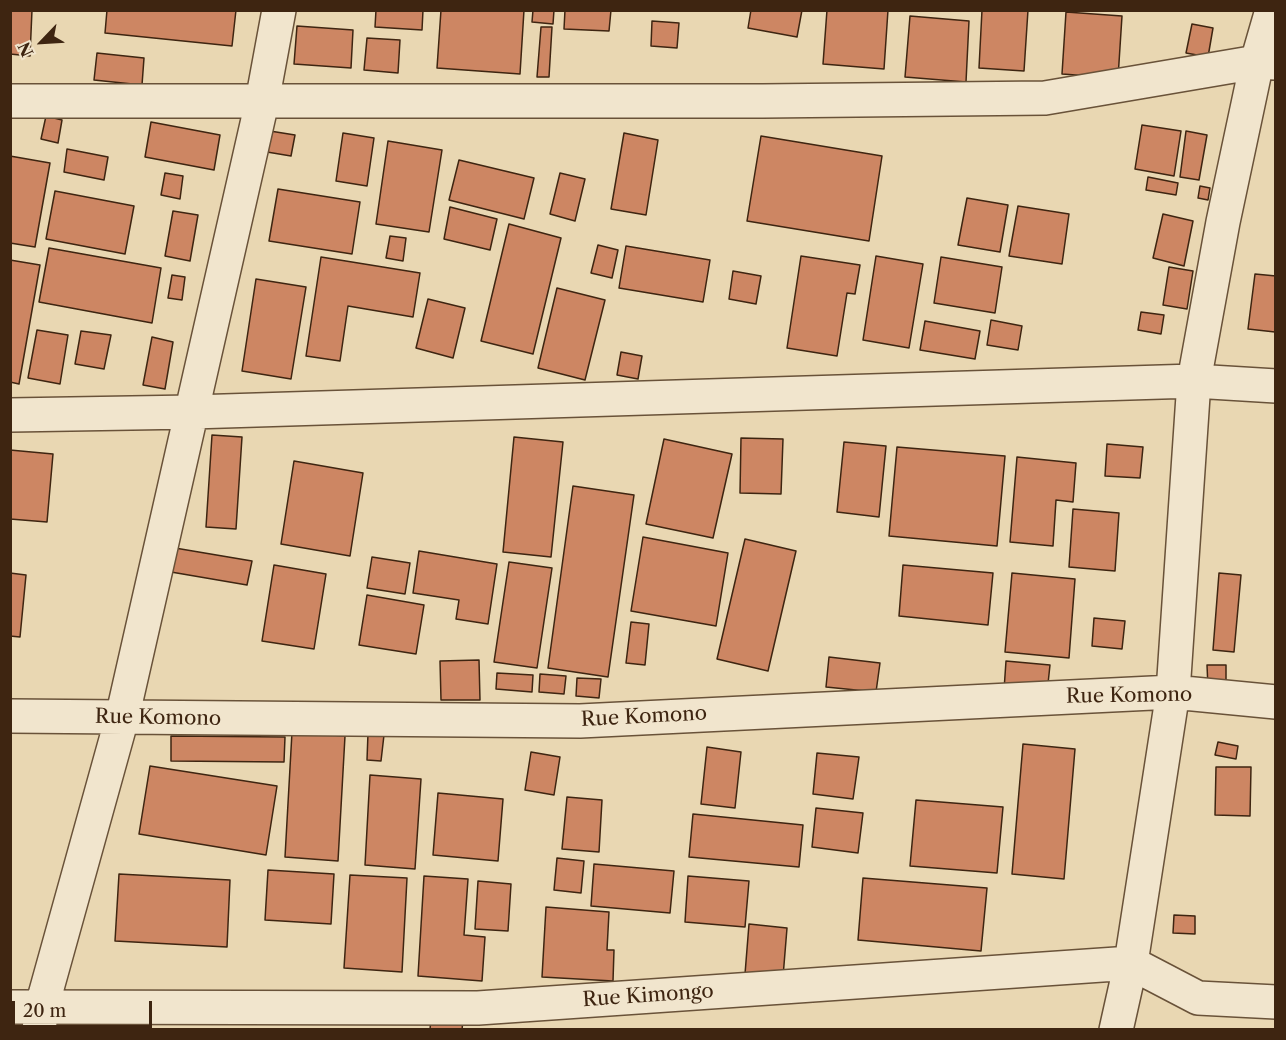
<!DOCTYPE html>
<html>
<head>
<meta charset="utf-8">
<style>
	body { margin:0 }
	#map { position:relative; width:1286px; height:1040px; overflow:hidden; background:#e9d7b2; font-family:"Libre Caslon Text",serif }
	canvas { display:block }
	.frame { position:absolute; inset:0; border:12px solid #3e2511; pointer-events:none }
	.north { position:absolute; left:12px; top:12px; width:60px; height:60px; -webkit-text-stroke:4px #f1e5cd; paint-order:stroke; rotate:245deg; font-size:16px; font-weight:700; line-height:24px; text-align:center; color:#3e2511 }
	.north::after { content:''; display:block; margin:auto; width:21px; height:27px; background:#3e2511; clip-path:polygon(50% 0,100% 100%,50% 72%,0 100%) }
	.scale { position:absolute; left:12px; top:1001px; width:140px; height:27px; box-sizing:border-box; border:3px solid #3e2511; border-top:0; padding-left:8px; font-size:18px; line-height:21px; white-space:nowrap; color:#3e2511; -webkit-text-stroke:4px #f1e5cd; paint-order:stroke }
</style>
</head>
<body>
<div id="map">
<canvas width="1286" height="1040"></canvas>
<div class="frame"></div>
<div class="north">N</div>
<div class="scale">20 m</div>
</div>
<script>
const ctx = document.querySelector('canvas').getContext('2d');
ctx.lineJoin = 'round';
function paint(path, color) { ctx.fillStyle = color; ctx.fill(path, 'evenodd'); }
function stroke(path, color, width, dash) { ctx.strokeStyle = color; ctx.lineWidth = width; ctx.lineCap = dash ? 'butt' : 'round'; ctx.setLineDash(dash || []); ctx.stroke(path); }
function drawText(font, color, halo, rows, align = 'center') {
  ctx.font = font + ' "Libre Caslon Text",serif'; ctx.lineWidth = 4.5; ctx.setLineDash([]); ctx.textBaseline = 'middle'; ctx.strokeStyle = halo; ctx.fillStyle = color; for (const [text, x, y, turn = 0] of rows) {
    ctx.save(); ctx.translate(x, y); ctx.rotate((+turn || 0) * Math.PI / 180); ctx.textAlign = isNaN(turn) ? turn : align; if (halo) ctx.strokeText(text, 0, 0); ctx.fillText(text, 0, 0); ctx.restore();
  }
}
const building = new Path2D(`
	M11,10H32L30,56L10,54Z
	M107,10H236L232,46L105,33Z
	M376,10H423L422,30L375,27Z
	M441,10H524L520,74L437,68Z
	M533,10H554L553,24L532,22Z
	M565,10H611L609,31L564,29Z
	M751,10H802L797,37L748,28Z
	M827,10H888L884,69L823,64Z
	M982,10H1028L1024,71L979,68Z
	M1066,12L1122,16L1118,78L1062,74Z
	M910,16L969,21L966,82L905,77Z
	M652,21L679,23L677,48L651,46Z
	M1192,24L1213,28L1208,57L1186,53Z
	M297,26L353,30L351,68L294,64Z
	M541,27H552L549,77H537Z
	M367,38L400,40L398,73L364,70Z
	M97,53L144,58L142,85L94,80Z
	M46,116L62,120L58,143L41,139Z
	M151,122L220,135L214,170L145,157Z
	M1142,125L1181,131L1174,176L1135,169Z
	M270,131L295,135L291,156L267,152Z
	M1186,131L1207,135L1199,180L1180,177Z
	M343,133L374,138L367,186L336,181Z
	M624,133L658,140L646,215L611,209Z
	M761,136L882,156L869,241L747,221Z
	M388,141L442,150L429,232L376,224Z
	M67,149L108,157L104,180L64,172Z
	M10,156L50,163L35,247L10,243Z
	M459,160L534,178L524,219L449,200Z
	M165,173L183,176L180,199L161,195Z
	M560,173L585,179L575,221L550,214Z
	M1148,177L1178,183L1176,195L1146,190Z
	M1200,186L1210,188L1208,200L1198,198Z
	M278,189L360,202L352,254L269,241Z
	M55,191L134,206L125,254L46,239Z
	M967,198L1008,205L1000,252L958,245Z
	M1018,206L1069,214L1062,264L1009,256Z
	M450,207L497,219L490,250L444,239Z
	M173,211L198,215L190,261L165,256Z
	M1163,214L1193,221L1184,266L1153,258Z
	M509,224L561,238L533,354L481,341Z
	M390,236L406,238L403,261L386,258Z
	M598,245L618,250L612,278L591,273Z
	M626,246L710,260L703,302L619,288Z
	M49,248L161,268L152,323L39,302Z
	M801,256L860,265L855,294L847,293L837,356L787,348Z
	M876,256L923,264L909,348L863,340Z
	M321,257L420,273L413,317L348,306L340,361L306,356Z
	M941,257L1002,267L995,313L934,303Z
	M10,260L40,265L19,384L10,382Z
	M1169,267L1193,271L1187,309L1163,305Z
	M733,271L761,276L756,304L729,299Z
	M1255,274L1276,276L1275,332L1248,329Z
	M172,275L185,277L182,300L168,298Z
	M256,279L306,287L291,379L242,371Z
	M557,288L605,300L585,380L538,368Z
	M428,299L465,308L453,358L416,348Z
	M1141,312L1164,315L1161,334L1138,330Z
	M991,320L1022,326L1018,350L987,345Z
	M925,321L980,331L975,359L920,350Z
	M37,330L68,335L60,384L28,378Z
	M81,331L111,335L104,369L75,364Z
	M152,337L173,342L165,389L143,385Z
	M621,352L642,356L638,379L617,375Z
	M212,435L242,437L236,529L206,527Z
	M514,437L563,442L551,557L503,552Z
	M741,438L783,439L781,494L740,493Z
	M664,439L732,454L713,538L646,524Z
	M844,442L886,446L879,517L837,512Z
	M1107,444L1143,447L1140,478L1105,476Z
	M897,447L1005,456L997,546L889,536Z
	M10,450L53,454L47,522L10,519Z
	M1017,457L1076,463L1073,502L1056,500L1053,546L1010,542Z
	M294,461L363,473L350,556L281,544Z
	M573,486L634,495L608,677L548,668Z
	M1073,509L1119,513L1115,571L1069,567Z
	M643,537L728,553L716,626L631,611Z
	M745,539L796,551L768,671L717,659Z
	M175,548L252,561L247,585L171,572Z
	M419,551L497,564L488,624L456,619L459,600L413,593Z
	M372,557L410,563L405,594L367,588Z
	M509,562L552,568L537,668L494,662Z
	M274,565L326,574L314,649L262,641Z
	M903,565L993,573L988,625L899,616Z
	M10,573L26,575L20,637L10,636Z
	M1012,573L1075,579L1069,658L1005,652Z
	M1219,573L1241,575L1234,652L1213,650Z
	M367,595L424,605L416,654L359,645Z
	M1094,618L1125,621L1122,649L1092,646Z
	M631,622L649,624L645,665L626,663Z
	M829,657L880,663L876,692L826,687Z
	M479,660L480,700H441L440,661Z
	M1006,661L1050,665L1047,693L1004,690Z
	M1207,665H1226V688H1208Z
	M497,673L533,675L532,692L496,689Z
	M540,674L566,676L564,694L539,692Z
	M577,678L601,679L599,698L576,696Z
	M292,732L345,736L338,861L285,857Z
	M368,733L384,735L381,761L367,760Z
	M171,736L285,737L284,762L171,761Z
	M1218,742L1238,746L1236,759L1215,755Z
	M1023,744L1075,749L1064,879L1012,874Z
	M707,747L741,752L735,808L701,804Z
	M531,752L560,757L554,795L525,790Z
	M817,753L859,757L853,799L813,794Z
	M150,766L277,786L266,855L139,834Z
	M1216,767H1251L1250,816L1215,815Z
	M370,775L421,779L415,869L365,865Z
	M438,793L503,799L498,861L433,855Z
	M567,797L602,800L599,852L562,849Z
	M916,800L1003,807L997,873L910,866Z
	M816,808L863,813L858,853L812,847Z
	M693,814L803,825L799,867L689,857Z
	M557,858L584,861L581,893L554,890Z
	M594,864L674,871L670,913L591,906Z
	M268,870L334,874L331,924L265,920Z
	M119,874L230,880L227,947L115,941Z
	M350,875L407,878L402,972L344,968Z
	M424,876L468,879L464,935L485,937L482,981L418,976Z
	M688,876L749,881L745,927L685,922Z
	M863,878L987,888L981,951L858,940Z
	M478,881L511,884L508,931L475,929Z
	M546,907L609,912L607,950H614L613,981L542,977Z
	M1174,915L1195,916V934L1173,933Z
	M749,924L787,928L783,977L745,974Z
	M431,1017L463,1019L462,1030H430Z`);
paint(building, '#cd8663');
stroke(building, '#3e2511', 1.5);
const street = new Path2D(`
	M10,101H763L1045,98L1257,62L1276,63
	M10,415L192,412L1194,381L1276,386
	M10,716L580,721L1173,692L1276,702
	M10,1007L478,1008L1131,963L1198,998L1276,1002
	M39,1030L42,1006L122,718L262,102L279,10
	M1116,1030L1131,963L1173,692L1194,381L1223,222L1257,62L1272,10`);
stroke(street, '#695239', 36);
stroke(street, '#f1e5cd', 33);
drawText('20px', '#3e2511', '#f1e5cd', [
	["Rue Komono",1129,696,-1],
	["Rue Komono",644,717,-3],
	["Rue Komono",158,718,1],
	["Rue Kimongo",648,996,-4]
]);
</script>
</body>
</html>
